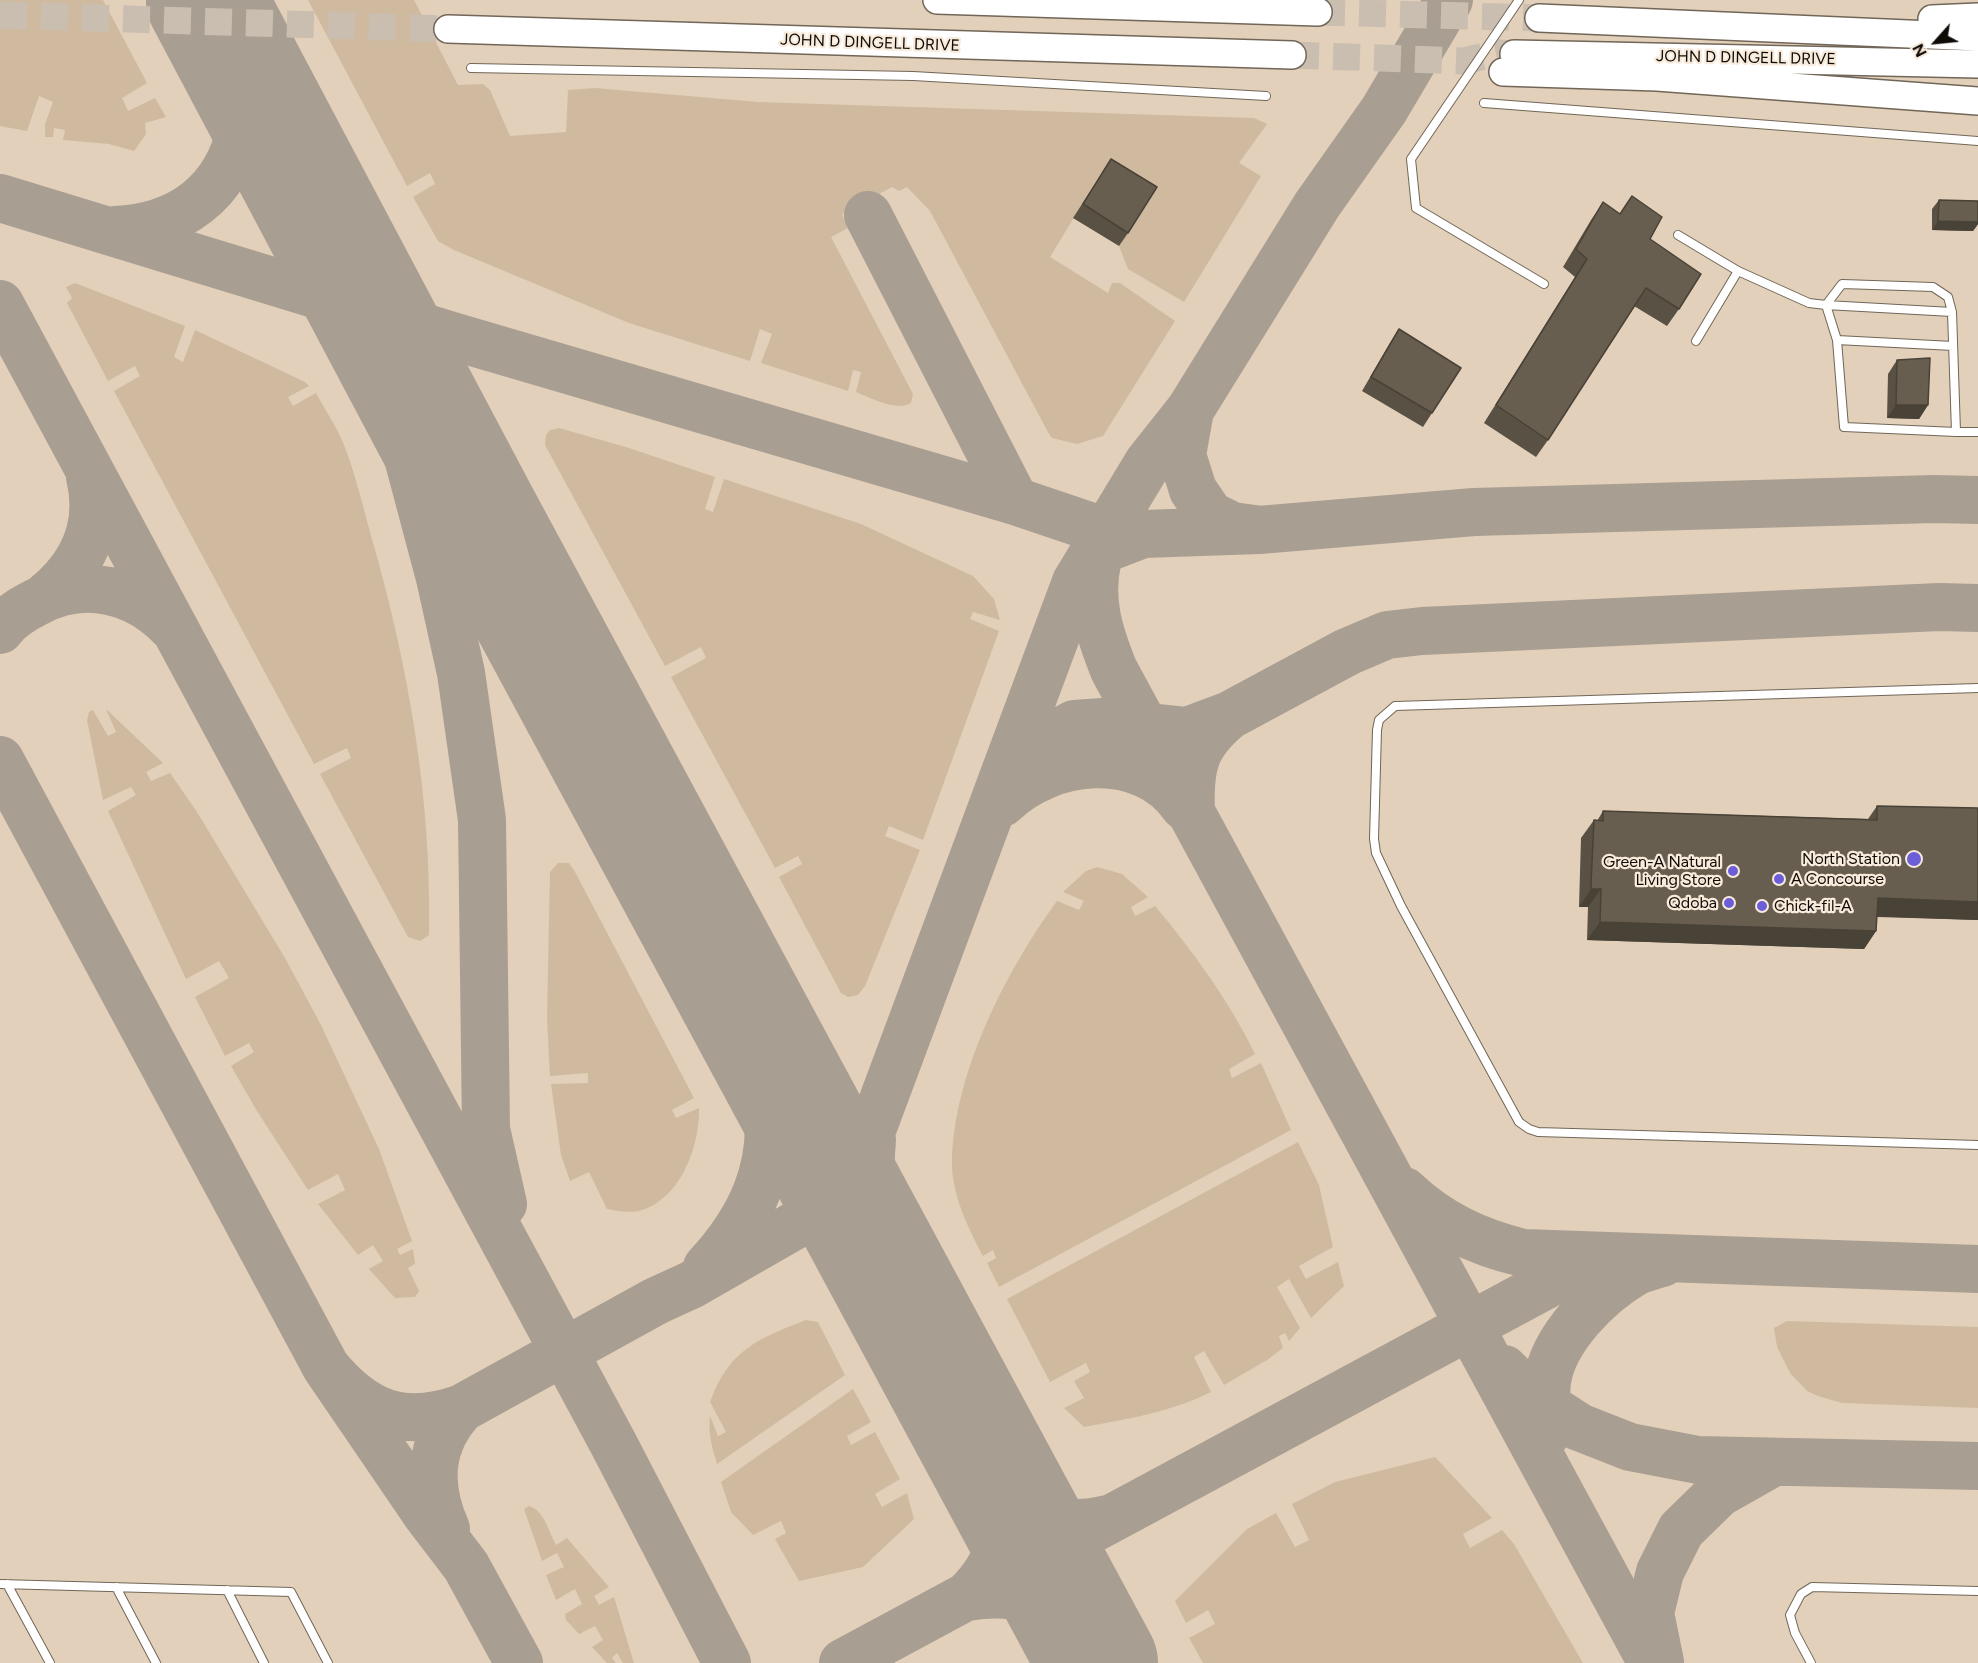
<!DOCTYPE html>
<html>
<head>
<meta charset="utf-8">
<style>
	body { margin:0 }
	#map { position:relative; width:1978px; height:1663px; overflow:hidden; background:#ebdece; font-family:Figtree,sans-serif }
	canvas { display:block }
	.north { position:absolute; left:1906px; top:12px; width:60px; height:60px; -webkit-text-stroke:4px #f8ebdb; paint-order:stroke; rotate:243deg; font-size:16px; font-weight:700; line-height:24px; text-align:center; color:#0f0b06 }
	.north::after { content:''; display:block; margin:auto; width:21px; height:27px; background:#0f0b06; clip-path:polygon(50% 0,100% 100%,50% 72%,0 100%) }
</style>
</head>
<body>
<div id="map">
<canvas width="1978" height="1663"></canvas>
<div class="north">N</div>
</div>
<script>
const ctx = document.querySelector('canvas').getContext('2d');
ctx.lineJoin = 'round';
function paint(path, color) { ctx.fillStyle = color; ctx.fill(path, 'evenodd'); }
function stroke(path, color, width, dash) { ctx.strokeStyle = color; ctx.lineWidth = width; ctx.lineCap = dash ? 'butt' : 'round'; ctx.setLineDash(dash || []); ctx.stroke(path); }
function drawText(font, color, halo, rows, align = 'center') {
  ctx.font = font + ' Figtree,sans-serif'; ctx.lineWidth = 4.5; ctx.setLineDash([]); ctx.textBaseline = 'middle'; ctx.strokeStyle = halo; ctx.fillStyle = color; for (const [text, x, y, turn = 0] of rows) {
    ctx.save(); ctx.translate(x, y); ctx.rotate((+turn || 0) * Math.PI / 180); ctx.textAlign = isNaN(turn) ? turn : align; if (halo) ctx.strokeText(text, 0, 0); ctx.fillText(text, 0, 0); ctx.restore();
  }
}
paint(new Path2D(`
	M0,0H1978V1663H0Z`), '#e2d0ba');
paint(new Path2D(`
	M0,0H103L147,83L122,98L128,111L155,98L166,117L145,123L146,134L134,151L109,144L63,140L65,130L54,128L53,137H45V124L53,102L39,96L27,131L0,126Z
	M308,0H414L458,85L483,84L490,90L510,136L566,132L568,90L595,88L758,102L1254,118L1267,124L1239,163L1261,176L1184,302L1128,269L1119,246L1147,201L1101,173L1050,257L1108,293L1112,283H1120L1175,321L1103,436L1077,444L1052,438L1049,434L930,211L907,187L899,191L892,187L842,214L848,228L831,237L913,394L911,403C897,412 871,398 856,392L861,372L853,370L848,391L761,363L772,334L760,329L750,361L629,323L454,250L438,241L413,197L435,184L430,173L407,186Z
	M75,283L185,326L174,357L183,362L195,330L305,382L309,386L288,397L293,406L316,393C325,410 337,427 344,445C355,473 362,503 370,532C408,663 432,798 429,935L420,941L408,937L320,774L351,758L347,748L314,764L114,391L140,376L135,366L108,381L67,303L72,298L66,287Z
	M559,428L629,448L715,477L705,509L713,512L724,479L861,524L973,576L994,599L1000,620L973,612L970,619L999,631L923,840L889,826L885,836L920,850L865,986L858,995L848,997L841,993L779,877L802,864L798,856L775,868L671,677L706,658L701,647L665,666L545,445L546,435L550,430Z
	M106,709L163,763L146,772L151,781L170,773L197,812L285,958L321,1025L379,1149L412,1241L397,1249L400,1255L413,1249L415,1264L408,1268L419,1291L415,1297L395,1298L369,1269L383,1261L373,1245L358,1255L318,1204L345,1190L338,1174L308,1190L257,1111L231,1066L254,1052L249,1043L225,1056L195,997L229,978L219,961L186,979L108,811L136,795L131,787L103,800L87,720L89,712L93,710L108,736L116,732Z
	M558,863H569L574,870L694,1098L672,1110L676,1118L699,1108C700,1145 681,1200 639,1211C628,1213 618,1211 607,1209L589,1172L570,1181L561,1155L551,1084L588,1083V1073L550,1076L547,1018L550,872Z
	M1097,867L1122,874L1148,897L1131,907L1135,916L1155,906C1193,951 1229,1001 1255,1054L1229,1069L1232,1078L1261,1063L1291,1130L999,1287L987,1263L996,1258L993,1250L983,1256C968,1228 951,1193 952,1161C954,1072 1006,971 1057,901L1079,910L1084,901L1063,892L1086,871Z
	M1298,1142L1319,1185L1333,1247L1299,1266L1306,1279L1338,1262L1344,1286L1311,1318L1289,1279L1277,1287L1300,1328L1289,1341L1285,1333L1279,1336L1283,1348L1267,1360L1224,1385L1204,1351L1194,1357L1211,1392C1171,1412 1128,1419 1084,1427L1064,1408L1084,1398L1074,1381L1090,1372L1086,1363L1050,1382L1007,1299Z
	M806,1320L818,1322L845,1375L717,1464C712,1447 708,1434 710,1416L718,1436L726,1432L710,1402C729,1350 757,1339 806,1320Z
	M1787,1321L1978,1327V1408L1842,1403L1818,1396L1807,1391L1790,1373L1777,1347L1774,1328Z
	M853,1389L871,1422L847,1436L851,1445L875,1432L900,1479L875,1494L882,1507L907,1493L914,1519L863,1567L799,1581L775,1539L786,1533L781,1521L753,1535L731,1512L721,1482Z
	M1435,1457L1492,1518L1463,1534L1470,1548L1502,1530L1514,1544L1583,1663H1203L1189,1638L1215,1624L1208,1610L1186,1623L1175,1601L1247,1529L1276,1513L1295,1547L1309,1540L1292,1504L1335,1482Z
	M529,1506C544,1510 549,1532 556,1545L567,1538L609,1587L594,1596L599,1605L614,1597L634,1663H623L617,1653L612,1658L616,1663H607L592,1647L603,1640L595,1626L579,1634L566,1620L565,1614L582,1604L575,1589L556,1600L546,1575L564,1567L557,1553L542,1561L524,1509Z`), '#d0ba9f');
stroke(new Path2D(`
	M301,180L395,409L440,578L461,673L482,820L486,1129L503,1204
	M0,198L452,336L1015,501L1107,532L1138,534
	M868,215L1015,501
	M115,230C179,227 227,194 241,128C246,105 241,82 237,59
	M0,304L613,1443L727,1663
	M1190,410L1182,455L1193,490L1210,515L1232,526L1254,529
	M1109,547L1143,534L1259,530L1474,512L1934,499L1978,500
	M1098,558C1088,599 1099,633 1114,670L1652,1663
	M44,598C83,567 102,527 90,477
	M0,630C9,617 23,609 37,602C84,577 136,589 172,627
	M1230,715L1347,652L1387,635L1422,631L1939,607L1978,608
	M0,760L326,1367L427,1515L466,1566L519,1663
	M1007,775L1032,747L1074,724L1103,722L1187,731L1230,715C1194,744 1189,766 1191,812
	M1002,803C1050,756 1142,746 1184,806
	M872,1140C866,1201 880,1245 902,1299
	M1404,1191C1439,1224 1477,1242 1523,1253L1978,1269
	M707,1267C804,1163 771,1070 716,955
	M326,1367C365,1414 403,1429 462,1408L656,1301L691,1285L813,1215L843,1189L859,1161L873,1127L1076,582L1148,463L1190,410L1317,205L1384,110L1449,0
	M1504,1369L1531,1396L1579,1427L1630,1447L1698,1460L1978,1466
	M1547,1433C1547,1417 1545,1399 1547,1382C1553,1338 1599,1293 1635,1272C1643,1268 1653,1266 1662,1263
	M999,1479C1031,1516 1058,1531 1107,1519
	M446,1529C427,1486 428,1444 462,1408
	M967,1596C1005,1559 1008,1524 996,1475
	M967,1597C1016,1589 1049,1599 1083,1636
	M1660,1662L1650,1613L1660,1572L1681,1530L1719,1493L1772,1463
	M843,1663L1568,1273L1610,1257`), '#a99e92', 48);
stroke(new Path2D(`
	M206,0L479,515L1098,1663`), '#a99e92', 120);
stroke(new Path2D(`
	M1318,12L1539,18
	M0,15L448,29
	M1292,55L1464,61L1498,53L1514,54`), '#cabeb0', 27, [27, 14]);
const lane = new Path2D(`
	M1519,0L1411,159L1416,208L1544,284
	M471,68L913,76L1266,96
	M1484,103L1978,141
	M1678,235L1738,271
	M1952,312L1826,305L1837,340L1844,427L1956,432
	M1837,340L1953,346
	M1696,341L1738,271L1809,303L1826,305L1842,284L1933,287L1948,297L1952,312L1956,432H1978
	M1978,688L1395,706L1379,720L1377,730L1374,839L1376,853L1401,906L1519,1122L1529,1129L1538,1132L1978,1145
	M0,1584L291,1592L328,1663
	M7,1584L50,1663
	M116,1587L156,1663
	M227,1590L264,1663
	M1811,1663L1795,1633L1790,1615L1801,1594L1812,1587L1978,1591`);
const highway = new Path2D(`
	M937,0L1318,12
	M1539,18L1978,37
	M1932,19L1978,17
	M448,29L1292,55
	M1514,54L1978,64
	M1503,72L1657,77L1978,101`);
stroke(lane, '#716657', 10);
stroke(highway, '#716657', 30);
stroke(lane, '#fff', 8);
stroke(highway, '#fff', 27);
paint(new Path2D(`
	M1111,159L1128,233L1119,246L1073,218Z
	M1939,200L1978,201V224L1973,231L1932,230V209Z
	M1603,202L1650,239L1679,309L1667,326L1634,306L1548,440L1536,457L1484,423L1575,277L1563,267L1591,220Z
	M1399,329L1432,413L1423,427L1362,391L1390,343Z
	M1897,360L1928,405L1919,419L1887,418L1888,374Z
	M1877,806L1978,808V920L1877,917L1876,931L1864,949L1587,940L1588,907H1579L1581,838L1594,820L1597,821L1603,811L1868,819Z`), '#595144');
paint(new Path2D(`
	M1938,221L1978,222V224L1973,231L1932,230Z
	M1896,405H1928L1919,419L1887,418Z
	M1591,889H1601L1588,907H1579Z
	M1878,898L1978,902V920L1865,916Z
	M1600,922L1876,931L1864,949L1587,940Z`), '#494237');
const building = new Path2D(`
	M1111,159L1157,187L1128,233L1083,204Z
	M1632,196L1662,217L1650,239L1701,274L1679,309L1646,288L1548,440L1496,405L1587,259L1576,249L1603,202L1620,214Z
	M1939,200L1978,201V222L1938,221Z
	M1399,329L1461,368L1432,413L1371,377Z
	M1930,358L1928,405H1896L1897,360Z
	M1877,806L1978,808V902L1878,898L1876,931L1600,922L1601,889H1591V883L1594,820L1603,821V811L1877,820Z`);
paint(building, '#685e4f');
stroke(building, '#494237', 1.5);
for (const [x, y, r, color] of [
	[1914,859,8,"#6b5ed8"],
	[1733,871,6,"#6b5ed8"],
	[1779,879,6,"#6b5ed8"],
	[1729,903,6,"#6b5ed8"],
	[1762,906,6,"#6b5ed8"]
]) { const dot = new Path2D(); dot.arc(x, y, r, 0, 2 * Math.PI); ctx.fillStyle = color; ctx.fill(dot); stroke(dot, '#f8ebdb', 2); }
drawText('16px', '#0f0b06', '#f8ebdb', [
	["JOHN D DINGELL DRIVE",870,43,2],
	["JOHN D DINGELL DRIVE",1746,58,1]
]);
drawText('16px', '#0f0b06', '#f8ebdb', [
	["North Station",1900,859],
	["Green-A Natural",1721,862],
	["Living Store",1721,880],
	["A Concourse",1791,879,"left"],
	["Qdoba",1717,903],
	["Chick-fil-A",1774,906,"left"]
], 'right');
</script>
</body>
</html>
